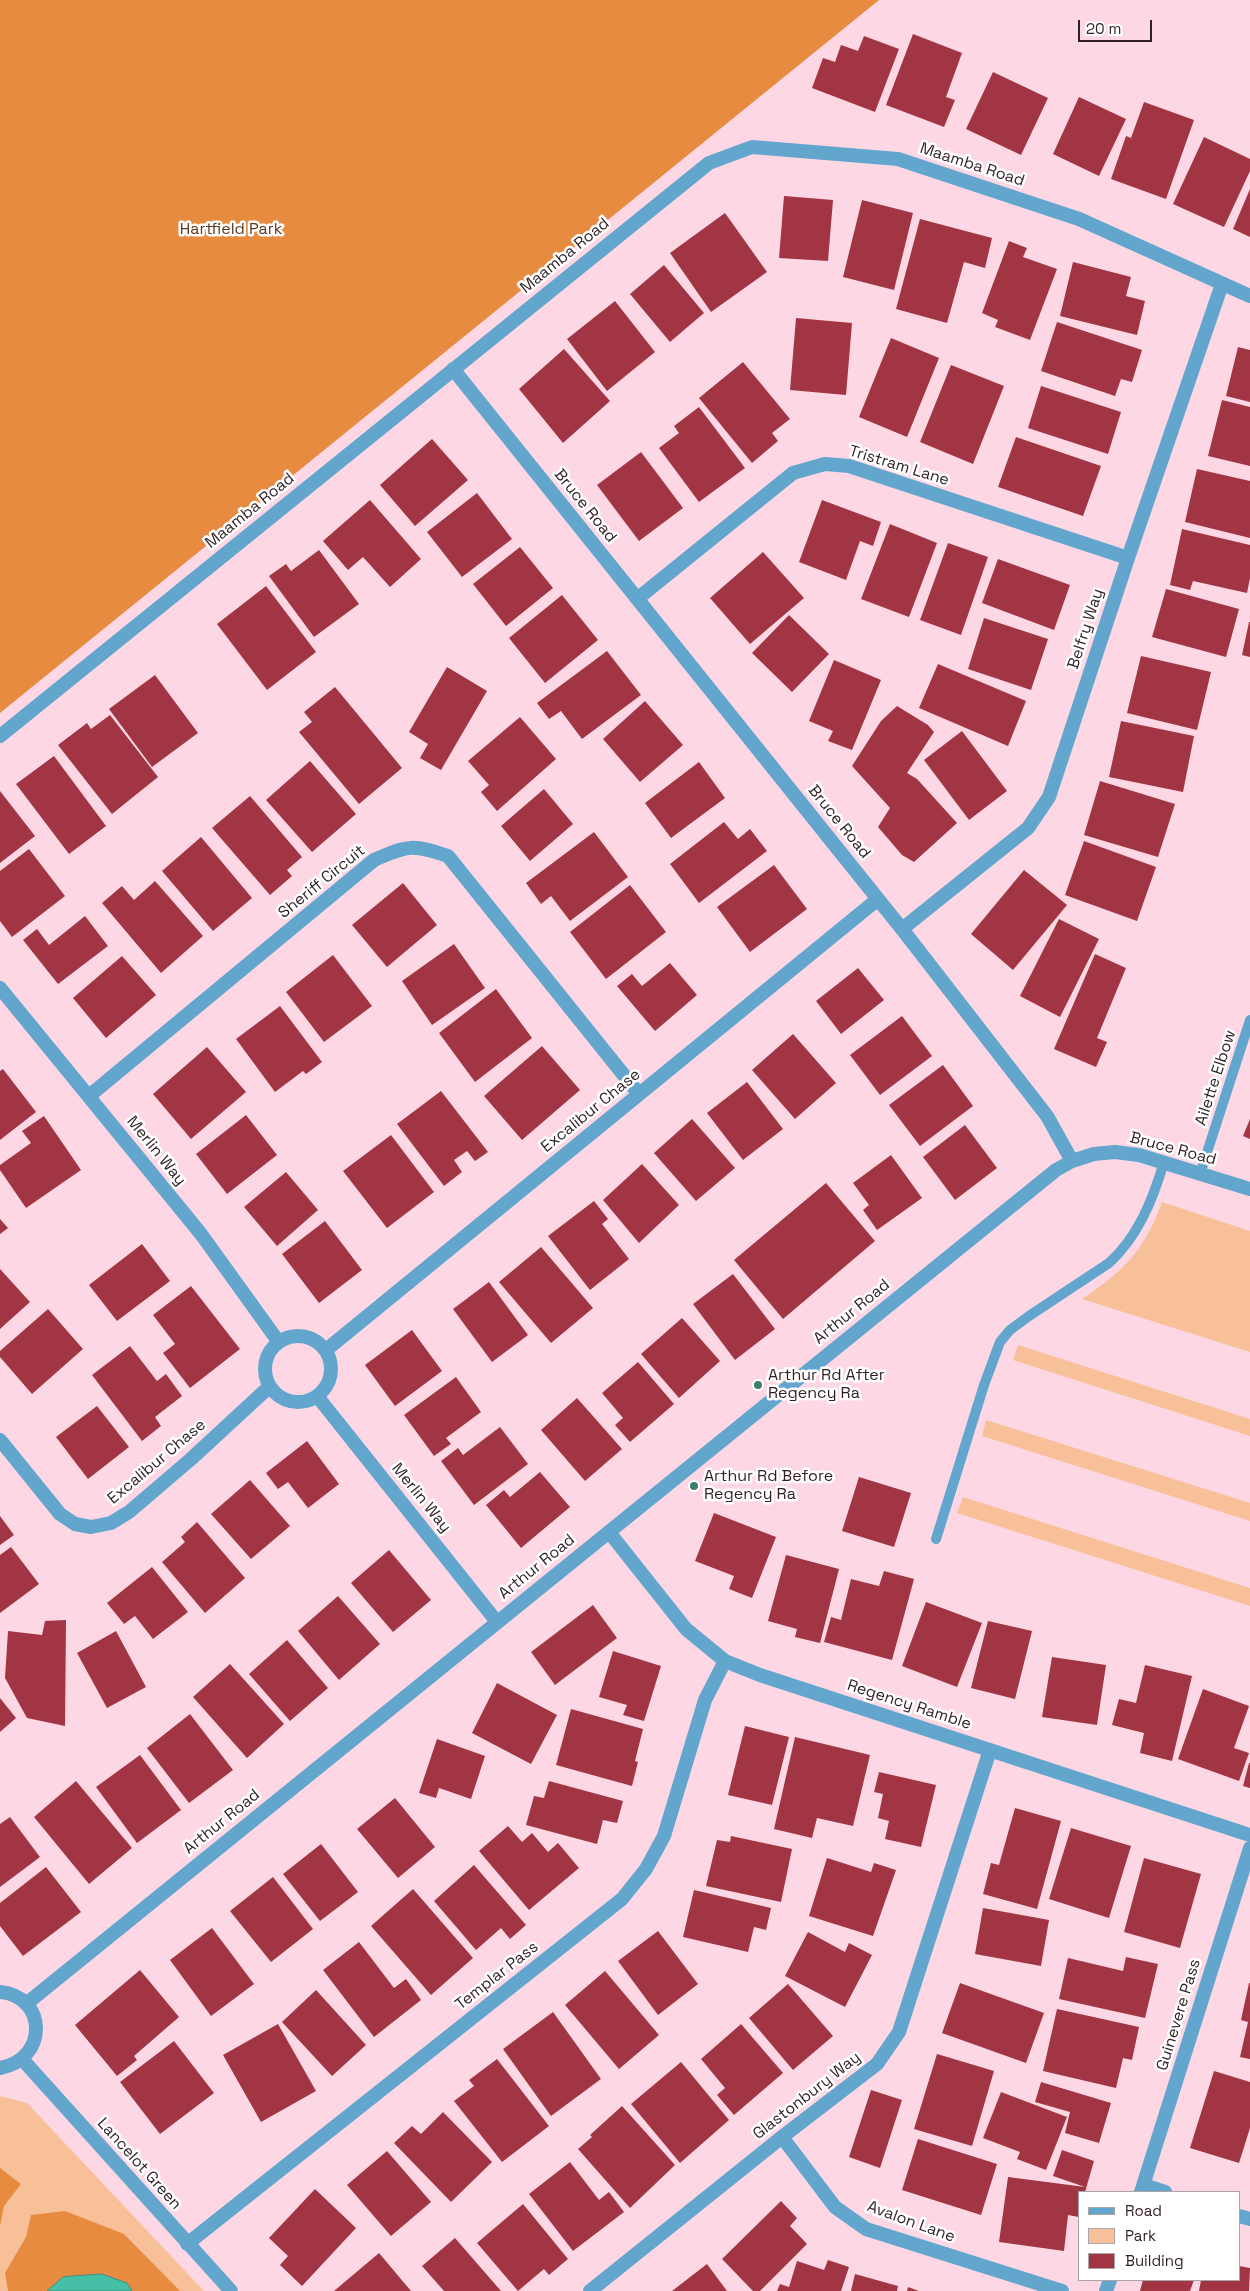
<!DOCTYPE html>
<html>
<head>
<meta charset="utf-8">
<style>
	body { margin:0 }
	#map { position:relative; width:1250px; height:2291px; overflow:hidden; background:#fed7e4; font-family:"Space Grotesk",sans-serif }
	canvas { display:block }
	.legend { position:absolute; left:1078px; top:2191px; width:162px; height:90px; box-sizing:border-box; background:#fff; border:1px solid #aca5a8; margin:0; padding:6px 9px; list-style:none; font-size:15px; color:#301f25 }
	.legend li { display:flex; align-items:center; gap:10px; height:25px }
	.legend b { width:25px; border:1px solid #aca5a8 }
	.scale { position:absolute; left:1078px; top:20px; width:74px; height:22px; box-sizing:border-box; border:2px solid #301f25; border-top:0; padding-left:6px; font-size:15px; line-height:18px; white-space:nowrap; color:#301f25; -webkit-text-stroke:4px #fff; paint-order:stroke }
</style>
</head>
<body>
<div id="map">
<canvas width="1250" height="2291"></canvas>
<ul class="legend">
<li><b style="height:6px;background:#62a6ce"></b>Road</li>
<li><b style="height:14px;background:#f7c099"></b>Park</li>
<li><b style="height:14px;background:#a13543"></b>Building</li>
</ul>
<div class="scale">20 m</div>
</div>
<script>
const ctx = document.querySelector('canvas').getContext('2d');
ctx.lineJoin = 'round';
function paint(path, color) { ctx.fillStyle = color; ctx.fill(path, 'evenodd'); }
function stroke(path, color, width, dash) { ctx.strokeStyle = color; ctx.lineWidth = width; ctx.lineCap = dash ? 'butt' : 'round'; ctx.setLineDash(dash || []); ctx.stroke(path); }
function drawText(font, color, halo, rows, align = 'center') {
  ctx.font = font + ' "Space Grotesk",sans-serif'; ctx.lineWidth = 5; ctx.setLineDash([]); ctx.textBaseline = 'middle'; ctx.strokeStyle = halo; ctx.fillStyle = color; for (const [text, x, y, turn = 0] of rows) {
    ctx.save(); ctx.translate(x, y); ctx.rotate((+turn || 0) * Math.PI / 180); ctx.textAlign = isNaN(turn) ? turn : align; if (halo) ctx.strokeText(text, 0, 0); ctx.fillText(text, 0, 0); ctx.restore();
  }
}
paint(new Path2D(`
	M1162,1202L1250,1231V1352L1082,1299C1125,1270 1144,1251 1162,1202Z
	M1018,1345L1250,1419V1436L1013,1360Z
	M986,1420L1250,1503V1521L982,1436Z
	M963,1497L1250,1588V1606L957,1513Z
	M0,2096L27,2103L204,2291H0Z`), '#f7c099');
paint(new Path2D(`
	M0,0H879L0,713Z
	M0,2168L21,2184L4,2206L0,2226Z
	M65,2211L124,2234L180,2291H8L5,2273L26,2237L31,2215Z`), '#e78b40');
const water = new Path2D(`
	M102,2274L127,2283L132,2291H47L63,2277Z`);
paint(water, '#45c0a6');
stroke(water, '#3f907f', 1);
paint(new Path2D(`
	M913,34L962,53L946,97L955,100L944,127L886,105Z
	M864,36L899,49L875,112L812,88L823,58L835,62L841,45L858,51Z
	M993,72L1048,98L1021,155L966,129Z
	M1079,97L1126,119L1099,176L1053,154Z
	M1144,102L1194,120L1166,199L1111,179L1126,136L1131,138Z
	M1204,137L1250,159V171L1224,227L1173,204Z
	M1250,189V237L1233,229Z
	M784,196L833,200L828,261L779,258Z
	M862,200L913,213L894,290L843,277Z
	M725,213L767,272L711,312L670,253Z
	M920,219L992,238L985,268L964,262L947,323L896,309Z
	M1009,241L1027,248L1023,257L1057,269L1030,340L995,327L998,320L982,313Z
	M1073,262L1131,277L1126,296L1145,301L1137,335L1060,316Z
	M664,265L704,313L670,342L630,294Z
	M615,301L655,352L607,391L567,339Z
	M796,318L852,323L846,395L790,390Z
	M1057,322L1142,350L1132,382L1121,379L1115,396L1041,371Z
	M891,338L939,358L907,437L859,417Z
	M1238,347L1250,350V402L1226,396Z
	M564,349L610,401L563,443L519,389Z
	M743,362L790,419L772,433L778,441L752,463L699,398Z
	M951,365L1004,386L973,464L920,442Z
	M1041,386L1121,412L1108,454L1028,428Z
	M1222,400L1250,407V466L1208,456Z
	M699,407L745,468L699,502L659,448L679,433L674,426Z
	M1016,437L1101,466L1083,516L998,487Z
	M432,439L468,480L415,526L380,485Z
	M641,452L683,508L639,541L597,485Z
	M1197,469L1250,481V538L1185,522Z
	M477,493L512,539L462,577L427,532Z
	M370,500L421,559L390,587L363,557L348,570L323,541Z
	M822,500L881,522L873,546L860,541L846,580L799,562Z
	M890,524L937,543L909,617L861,599Z
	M1182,529L1250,545V578L1247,593L1193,581L1190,590L1170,585Z
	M948,543L988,557L961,635L920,620Z
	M520,547L553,588L506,626L473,584Z
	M319,550L359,604L314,637L269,576L286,564L291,571Z
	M763,552L804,598L750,644L710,598Z
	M998,559L1070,585L1054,630L982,603Z
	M266,586L316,652L267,690L217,624Z
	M1166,589L1239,609L1226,657L1152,637Z
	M562,595L598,640L545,683L509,638Z
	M789,615L829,654L792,692L752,653Z
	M984,618L1048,639L1031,690L968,669Z
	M1249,622H1250V657L1242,655Z
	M607,651L641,695L582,739L561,711L549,719L537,703Z
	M1141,656L1211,672L1197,730L1127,713Z
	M834,660L881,680L852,750L828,741L833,731L809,721Z
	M938,664L1026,701L1008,746L919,708Z
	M447,667L487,691L441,770L420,758L428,744L409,732Z
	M155,675L198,733L152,767L109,709Z
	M335,687L402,768L359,804L299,732L312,722L304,712Z
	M645,701L683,745L640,782L603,739Z
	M897,706L928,725L934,732L907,773L917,779L957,823L914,862L902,855L878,827L890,808L852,766L881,721Z
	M110,715L158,777L112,814L58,745L87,723L91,729Z
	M520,717L556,759L497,811L481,792L489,785L468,761Z
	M1121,721L1194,736L1183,792L1109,777Z
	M962,731L1007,791L969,820L924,760Z
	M54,756L106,826L69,854L16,784Z
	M310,761L356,814L312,852L266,800Z
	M699,762L725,798L671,838L645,803Z
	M1100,781L1175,804L1158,857L1084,835Z
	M544,789L573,824L530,861L501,826Z
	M0,791L35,836L0,863Z
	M250,796L302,857L287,870L292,876L270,895L212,828Z
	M724,822L738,839L750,829L767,851L699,903L670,864Z
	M594,832L628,877L570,921L551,896L541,904L526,883Z
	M201,837L252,898L213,931L162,871Z
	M1084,841L1156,867L1137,921L1065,895Z
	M29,849L65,896L12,937L0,921V871Z
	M774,865L807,909L750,952L717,907Z
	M1024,870L1067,905L1013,970L971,934Z
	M155,881L203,936L161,973L102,903L122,886L134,900Z
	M403,883L437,925L387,967L352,925Z
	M630,885L666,932L606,979L570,932Z
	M85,916L108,946L58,984L23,940L37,929L49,945Z
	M1059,919L1099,939L1060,1017L1020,996Z
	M454,944L485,988L432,1025L402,981Z
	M1095,954L1126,968L1097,1038L1107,1042L1096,1067L1054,1049Z
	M333,955L372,1006L324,1042L286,992Z
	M122,956L156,995L106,1038L73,998Z
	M670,963L697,995L655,1031L617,986L632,974L642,986Z
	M858,968L884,1000L841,1034L816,1001Z
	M496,989L532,1038L475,1082L439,1033Z
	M280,1006L322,1062L306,1074L303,1071L275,1092L236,1039Z
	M902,1016L932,1056L880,1095L850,1055Z
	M793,1034L836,1083L795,1119L752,1070Z
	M542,1046L580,1090L522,1140L484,1096Z
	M207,1047L246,1092L191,1139L153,1094Z
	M943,1065L973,1106L920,1146L889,1105Z
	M3,1069L36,1112L0,1140V1071Z
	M747,1082L783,1129L743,1160L707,1113Z
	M441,1091L488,1152L475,1161L467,1151L454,1160L462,1172L444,1186L397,1124Z
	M246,1115L277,1155L227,1194L196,1154Z
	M44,1116L81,1170L26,1208L0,1170V1165L31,1143L22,1131Z
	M692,1119L735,1168L696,1201L654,1153Z
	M1250,1119V1139L1243,1136Z
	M965,1125L997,1168L955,1200L923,1157Z
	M391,1135L434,1192L387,1228L343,1171Z
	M891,1155L922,1198L877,1230L863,1210L869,1205L853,1183Z
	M642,1164L679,1205L639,1243L603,1200Z
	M286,1172L318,1210L277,1246L244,1207Z
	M826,1183L875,1241L783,1319L734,1260Z
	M594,1201L608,1219L602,1224L629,1259L590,1290L548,1236Z
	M0,1219L8,1228L0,1234Z
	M325,1221L362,1270L319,1303L282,1254Z
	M142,1244L170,1281L117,1321L89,1285Z
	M541,1247L593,1308L551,1343L499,1282Z
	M0,1269L30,1302L0,1329Z
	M733,1274L775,1329L735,1360L693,1304Z
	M489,1282L528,1335L492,1362L453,1309Z
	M191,1286L240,1349L190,1388L163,1353L175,1344L153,1315Z
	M48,1309L83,1349L32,1394L0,1357V1351Z
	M682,1318L720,1361L679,1398L641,1354Z
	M412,1330L442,1371L395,1406L365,1365Z
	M130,1346L157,1381L166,1374L182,1396L155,1417L161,1426L142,1441L92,1375Z
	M638,1362L674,1404L630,1442L615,1425L623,1418L602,1393Z
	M456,1377L481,1412L446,1438L451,1444L434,1456L404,1415Z
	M577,1398L622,1449L585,1481L541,1430Z
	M97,1406L129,1447L88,1479L56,1437Z
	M500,1427L528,1464L474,1505L441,1461L458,1448L463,1455Z
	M307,1441L339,1484L308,1508L288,1482L278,1489L266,1473Z
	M540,1472L570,1507L521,1548L486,1505L504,1490L510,1497Z
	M859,1477L911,1493L894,1547L842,1531Z
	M250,1480L290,1526L251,1559L211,1514Z
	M714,1513L776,1537L752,1598L729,1589L734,1576L695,1561Z
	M0,1516L14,1535L0,1545Z
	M197,1522L245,1578L205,1613L162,1562L185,1542L181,1537Z
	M11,1547L39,1584L0,1613V1555Z
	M389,1550L431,1600L393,1632L351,1583Z
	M786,1555L839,1569L820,1643L795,1637L797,1629L768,1621Z
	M152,1567L188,1612L153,1639L135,1616L124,1624L107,1603Z
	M884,1571L914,1579L892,1660L824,1642L831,1617L841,1620L851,1579L879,1586Z
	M338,1596L380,1644L339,1680L298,1631Z
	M926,1602L982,1623L957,1687L902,1666Z
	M593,1605L617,1638L555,1685L531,1652Z
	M66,1620L65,1726L27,1718L5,1678L8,1631L42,1635L45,1621Z
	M988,1621L1032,1631L1015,1699L971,1688Z
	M116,1631L146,1687L107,1708L77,1653Z
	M287,1640L328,1688L290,1721L249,1674Z
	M613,1651L661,1666L644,1721L623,1715L627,1705L599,1697Z
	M1052,1657L1106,1665L1097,1725L1042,1717Z
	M230,1664L284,1724L247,1758L193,1697Z
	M1145,1665L1192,1676L1172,1761L1140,1753L1144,1733L1112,1725L1119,1699L1136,1703Z
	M497,1683L557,1715L531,1764L472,1733Z
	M1203,1689L1249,1706L1234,1748L1249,1753L1239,1781L1178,1759Z
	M0,1698L16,1718L0,1732Z
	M571,1709L643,1729L635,1761L638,1762L632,1786L556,1765Z
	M190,1714L233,1770L189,1803L147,1748Z
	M745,1726L789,1737L772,1805L728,1795Z
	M795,1737L870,1755L853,1826L817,1818L812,1838L774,1829Z
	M437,1739L485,1756L471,1799L439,1788L436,1798L419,1793Z
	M140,1755L181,1810L137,1843L96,1787Z
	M1249,1763H1250V1788L1243,1786Z
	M879,1772L936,1785L921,1847L885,1839L889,1821L878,1818L883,1794L874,1792Z
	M76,1781L132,1848L89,1884L34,1817Z
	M549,1781L623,1801L617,1823L603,1820L597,1844L526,1825L534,1796L544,1798Z
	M395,1798L435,1847L398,1878L357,1829Z
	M1015,1808L1061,1821L1037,1909L983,1894L991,1863L999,1865Z
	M10,1817L40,1857L0,1887V1824Z
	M508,1826L522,1842L532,1833L548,1852L558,1843L579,1868L529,1910L479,1851Z
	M1071,1828L1131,1846L1109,1918L1049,1899Z
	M731,1836L792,1849L781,1902L706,1886L717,1840L730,1842Z
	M321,1844L358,1892L320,1921L283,1874Z
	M827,1858L871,1872L874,1863L896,1870L873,1936L809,1916Z
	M1144,1858L1201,1874L1180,1948L1124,1932Z
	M474,1865L526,1925L510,1939L501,1928L476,1950L434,1901Z
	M46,1867L81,1912L23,1956L0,1926V1903Z
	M273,1877L313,1929L271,1962L230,1911Z
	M413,1889L473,1958L431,1995L371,1926Z
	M694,1890L771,1908L766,1930L754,1927L748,1952L683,1937Z
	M983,1908L1049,1920L1041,1966L975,1954Z
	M212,1928L254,1984L211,2016L170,1960Z
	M658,1931L698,1984L658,2015L618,1961Z
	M808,1932L845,1952L849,1943L872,1955L845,2007L785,1976Z
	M359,1942L394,1988L406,1979L421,2000L374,2037L323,1970Z
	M1126,1957L1158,1964L1145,2018L1059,1999L1068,1958L1123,1971Z
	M140,1970L179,2017L134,2056L137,2060L117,2076L75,2025Z
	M605,1971L659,2035L619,2069L565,2005Z
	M960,1983L1044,2013L1026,2063L942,2033Z
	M1249,1983H1250V2059L1240,2057L1248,2022L1241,2020Z
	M788,1984L833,2036L793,2070L749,2018Z
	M316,1990L366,2045L332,2076L282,2022Z
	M1057,2009L1139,2027L1132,2060L1123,2058L1116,2088L1043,2071Z
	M553,2012L601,2079L551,2116L503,2049Z
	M278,2024L316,2091L261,2122L223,2055Z
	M741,2024L783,2073L734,2115L717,2095L725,2088L701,2059Z
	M174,2041L214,2093L160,2134L120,2082Z
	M937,2054L994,2071L972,2146L914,2129Z
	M497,2059L549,2126L502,2162L454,2101L474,2086L469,2080Z
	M681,2062L729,2120L680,2163L631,2104Z
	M1214,2071L1250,2082V2128L1239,2163L1190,2148Z
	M1041,2082L1111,2103L1099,2143L1065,2133L1070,2112L1035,2102Z
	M871,2090L902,2100L880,2168L849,2157Z
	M1001,2092L1067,2117L1046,2170L1017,2159L1020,2152L983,2138Z
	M622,2106L675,2165L630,2208L578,2149L592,2137L590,2135Z
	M443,2112L492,2162L451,2202L394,2143L412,2126L421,2134Z
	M918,2139L997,2164L981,2215L902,2190Z
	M1062,2150L1094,2161L1085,2192H1079V2217L1068,2215L1064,2251L999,2242L1008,2177L1085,2187L1053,2176Z
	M387,2151L431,2202L391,2236L347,2185Z
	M570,2162L599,2200L609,2192L624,2212L573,2251L529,2194Z
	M315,2189L356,2228L302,2286L280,2265L288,2256L269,2238Z
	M781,2201L797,2218L790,2226L807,2244L760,2291H753L722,2259Z
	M523,2204L568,2259L549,2275L544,2269L518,2291L477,2243Z
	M455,2238L501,2291H444L422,2266Z
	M379,2253L411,2291H334Z
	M828,2260L849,2267L841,2291H777L780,2284L789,2287L797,2261L824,2270Z
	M707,2264L727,2291H672Z
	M1239,2266L1250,2268L1249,2291H1199L1201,2280H1239Z
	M855,2274L898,2286L897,2291H851Z
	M1143,2280H1194L1190,2291H1140Z
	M908,2287L919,2291H907Z`), '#a13543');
stroke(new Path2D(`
	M1200,1174L1250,1020
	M936,1539L984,1385L1000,1342L1010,1330L1029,1316L1109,1263C1138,1237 1153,1199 1164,1162`), '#62a6ce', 10);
stroke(new Path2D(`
	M453,369L902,929L1047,1116L1072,1161
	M637,599L793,473L825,464L849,466L1128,558
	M0,736L709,163L752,147L898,159L1079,219L1250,296
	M902,929L1028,828L1049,797L1128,558L1222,284
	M0,988L201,1234L278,1341
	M89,1096L374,860C408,845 413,844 448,856L639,1094
	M265 1369a33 33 0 1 1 66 0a33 33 0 1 1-66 0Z
	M326,1350L878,899
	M317,1396L497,1622
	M0,1440L60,1514L75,1524L91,1527L111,1523L129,1512L191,1459L269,1387
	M609,1532L686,1629L725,1661L760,1675L1250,1835
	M0,1992C47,1996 49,2059 0,2068
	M26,2004L1056,1170L1072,1161L1094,1154L1115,1152L1139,1155L1250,1189
	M22,2059L231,2291
	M782,2137L835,2207L866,2229L1062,2291
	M1144,2185L1165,2192
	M1141,2192L1250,1848
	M1239,2216L1250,2219
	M187,2244L622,1899L646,1869L664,1836L705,1700L725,1661
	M590,2291L782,2137L877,2064L899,2032L990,1750
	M1106,2291L1110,2280`), '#62a6ce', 14);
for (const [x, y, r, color] of [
	[758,1385,5,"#3c7e6f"],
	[694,1486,5,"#3c7e6f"]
]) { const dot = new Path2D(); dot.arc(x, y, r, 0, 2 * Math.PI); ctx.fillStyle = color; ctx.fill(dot); stroke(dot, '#fff', 2); }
drawText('16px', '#301f25', '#fff', [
	["Maamba Road",972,165,18],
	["Maamba Road",565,256,-39],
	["Tristram Lane",899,466,17],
	["Bruce Road",585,506,51],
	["Maamba Road",250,511,-39],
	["Belfry Way",1086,629,-72],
	["Bruce Road",839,822,51],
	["Sheriff Circuit",322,882,-39],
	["Ailette Elbow",1216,1078,-72],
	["Excalibur Chase",591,1111,-39],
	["Bruce Road",1173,1149,15],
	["Merlin Way",156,1151,51],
	["Arthur Road",852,1312,-39],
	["Excalibur Chase",157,1462,-40],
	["Merlin Way",421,1498,51],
	["Arthur Road",537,1567,-39],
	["Regency Ramble",909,1705,18],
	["Arthur Road",222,1822,-39],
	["Templar Pass",497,1976,-38],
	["Guinevere Pass",1179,2015,-73],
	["Glastonbury Way",807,2096,-38],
	["Lancelot Green",139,2164,48],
	["Avalon Lane",911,2222,20]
]);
drawText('16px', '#5e381b', '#fff', [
	["Hartfield Park",231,230]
]);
drawText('16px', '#301f25', '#fff', [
	["Arthur Rd After",768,1376],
	["Regency Ra",768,1394],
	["Arthur Rd Before",704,1477],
	["Regency Ra",704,1495]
], 'left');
</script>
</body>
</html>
